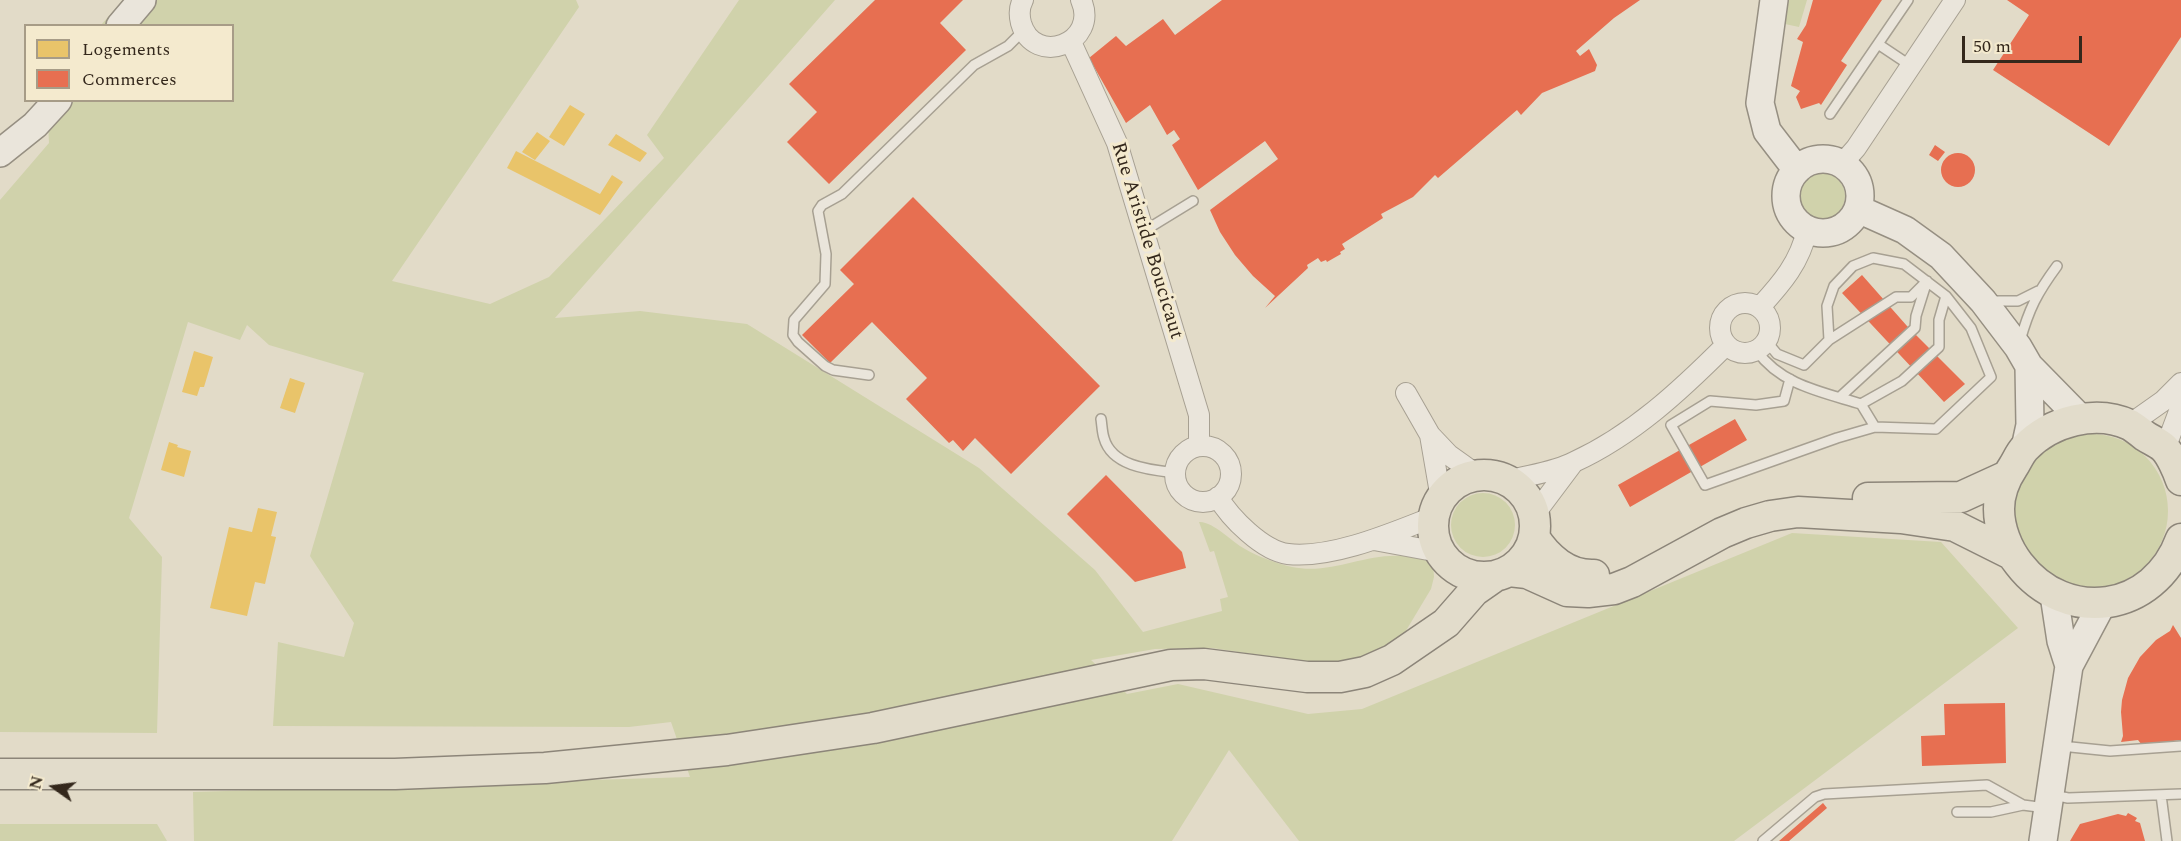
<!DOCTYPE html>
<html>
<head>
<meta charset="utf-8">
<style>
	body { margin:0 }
	#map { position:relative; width:2181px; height:841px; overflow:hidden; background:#e2dbc8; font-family:Spectral,serif }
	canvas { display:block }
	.legend { position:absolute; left:24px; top:24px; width:210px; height:78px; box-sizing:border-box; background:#f4eace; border:2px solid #a79c87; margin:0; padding:8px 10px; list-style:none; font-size:18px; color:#34281c }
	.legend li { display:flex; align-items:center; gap:12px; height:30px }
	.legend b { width:30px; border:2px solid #a79c87 }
	.north { position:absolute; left:24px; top:757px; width:60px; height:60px; -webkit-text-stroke:4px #f4eace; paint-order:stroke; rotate:284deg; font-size:16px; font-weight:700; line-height:24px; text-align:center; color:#34281c }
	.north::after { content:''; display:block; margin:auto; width:21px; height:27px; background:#34281c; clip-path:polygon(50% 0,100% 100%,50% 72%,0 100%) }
	.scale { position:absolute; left:1962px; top:36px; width:120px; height:27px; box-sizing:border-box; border:3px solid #34281c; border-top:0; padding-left:8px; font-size:18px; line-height:21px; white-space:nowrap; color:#34281c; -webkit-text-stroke:4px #f4eace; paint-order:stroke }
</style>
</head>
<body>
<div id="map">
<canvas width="2181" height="841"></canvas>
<ul class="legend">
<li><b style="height:16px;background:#e9c46a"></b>Logements</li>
<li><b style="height:16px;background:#e76f51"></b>Commerces</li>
</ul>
<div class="north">N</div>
<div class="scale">50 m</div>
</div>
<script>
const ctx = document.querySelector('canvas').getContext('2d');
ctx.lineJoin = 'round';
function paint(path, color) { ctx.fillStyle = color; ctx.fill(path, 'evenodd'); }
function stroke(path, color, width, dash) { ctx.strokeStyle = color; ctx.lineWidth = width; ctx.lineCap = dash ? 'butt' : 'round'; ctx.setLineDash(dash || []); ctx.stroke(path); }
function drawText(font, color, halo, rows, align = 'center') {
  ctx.font = font + ' Spectral,serif'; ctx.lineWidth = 6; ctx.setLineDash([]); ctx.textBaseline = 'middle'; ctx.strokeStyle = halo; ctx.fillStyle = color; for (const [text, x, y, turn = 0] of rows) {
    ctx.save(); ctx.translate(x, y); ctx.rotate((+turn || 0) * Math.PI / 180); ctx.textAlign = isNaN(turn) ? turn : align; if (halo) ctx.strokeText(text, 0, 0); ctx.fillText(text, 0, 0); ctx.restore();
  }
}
paint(new Path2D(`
	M123,0H576L579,7L392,281L490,304L549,277L664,158L647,135L739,0H835L555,318L640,311L747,324L979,468L1095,570L1143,632L1222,611L1220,599L1228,597L1214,551L1210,552L1199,522C1213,521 1232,542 1245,549C1259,557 1276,563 1292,567C1341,577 1378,541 1433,563L1434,577L1431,589L1404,634L1384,651L1353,662L1306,664L1265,656L1212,648L1155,649L1091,660L1127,694L1178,684L1308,714L1362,709L1792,533L1941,542L2018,628L1734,841H1299L1229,750L1172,841H194L193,792L690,777L671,722L629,727L273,726L278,642L344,657L354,623L310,556L364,373L269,345L247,325L240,340L188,322L129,518L162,557L157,733L0,732V200L49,143L47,101L232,100V26L101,25Z
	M1786,0H1807L1799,27L1785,24Z
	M1799 196a23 23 0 1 1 46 0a23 23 0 1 1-46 0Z
	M2014 511a77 77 0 1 1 154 0a77 77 0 1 1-154 0Z
	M1451 525a32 32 0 1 1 64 0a32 32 0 1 1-64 0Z
	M157,824L167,841H0V824Z`), '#d0d2ab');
paint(new Path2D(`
	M570,105L585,114L564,146L549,137Z
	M537,132L550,141L535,160L522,152Z
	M616,134L647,153L640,162L608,145Z
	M516,151L600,194L612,175L623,182L600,215L507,168Z
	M194,351L213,357L204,387H200L197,396L182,392Z
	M290,378L305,383L295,413L280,408Z
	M169,442L178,445L177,447L191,451L184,477L161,470Z
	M258,508L277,512L271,536L276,537L265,584L255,582L247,616L210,608L229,527L252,532Z`), '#e9c46a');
paint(new Path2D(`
	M875,0H963L940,23L966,50L829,184L787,142L817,112L789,84Z
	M1222,0H1640L1614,18L1576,51L1580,56L1589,49L1597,65L1595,71L1542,93L1521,115L1517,110L1438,178L1435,175L1413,197L1381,214L1383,218L1342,244L1345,249L1340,252L1341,254L1327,262L1326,260L1321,262L1318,258L1307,265L1308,268L1265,308L1275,296L1253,276L1235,255L1220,232L1210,210L1278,159L1265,141L1198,190L1172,145L1180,139L1174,130L1167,135L1150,105L1126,123L1089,58L1116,36L1126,46L1163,19L1175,35Z
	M1813,0H1882L1841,61L1847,65L1821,105L1819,103L1801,109L1796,97L1800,91L1791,86L1803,42L1797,39L1806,25Z
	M2007,0H2181V37L2109,146L1993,70L2029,15Z
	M1935,145L1945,152L1938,161L1929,155Z
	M1941 170a17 17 0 1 1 34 0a17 17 0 1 1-34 0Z
	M913,197L1100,386L1011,474L975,438L963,451L953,440L949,443L906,399L927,378L872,322L830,363L802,335L854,284L840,270Z
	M1862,275L1907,326L1965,384L1944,402L1842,293Z
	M1735,419L1747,440L1630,507L1618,485Z
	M1106,475L1182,552L1186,568L1135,582L1067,514Z
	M2173,625L2181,638V740L2142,745L2138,740L2121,742L2123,736L2121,712L2122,700L2128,678L2140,657L2156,640L2170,631Z
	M2005,703L2006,763L1922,766L1921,736L1945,735L1944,704Z
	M1823,803L1827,808L1789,841H1779Z
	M2128,813L2137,818L2135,821L2140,823L2145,841H2070L2080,824L2118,814L2126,816Z`), '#e76f51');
const lane = new Path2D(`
	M1878,44L1911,66
	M1830,114L1908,0
	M1144,231L1193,201
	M1989,301H2018L2038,291
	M1829,340L1896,297H1911L1925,283
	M2020,341C2029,309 2037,293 2057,266
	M1767,342L1777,354L1804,365L1829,340L1827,306L1834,286L1853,266L1873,258L1904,264L1946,296L1971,328L1991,377L1936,429L1875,427L1861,404
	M1757,351C1781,385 1822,392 1861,404L1902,381L1939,347V320L1946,296
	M869,375L833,370L825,366L798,342L793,335L794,320L825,284L826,254L818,211L822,205L842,194L974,65L1008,46L1023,31
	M1790,379L1784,401L1756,405L1710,401L1671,425L1705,485L1837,438L1875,427
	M1840,397L1915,328L1916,316L1927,281
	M1101,419C1102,425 1102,432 1104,438C1112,467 1151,470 1176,473
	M2061,746L2110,751L2181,746
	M2053,795L2068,798L2181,794
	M2161,795L2167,841
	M1957,812H1991L2023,805L2046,808
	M1763,841L1815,797L1824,794L1987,785L2023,805`);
const street = new Path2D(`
	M1023,0C1019,7 1019,15 1021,23C1034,68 1100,43 1081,0
	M1071,42L1117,143L1199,415V446
	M1842,164L1856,148L1955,0
	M1720 328a25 25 0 1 1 50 0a25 25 0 1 1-50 0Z
	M1760,307C1782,283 1800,262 1807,230
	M1406,393L1430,435L1449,455L1477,475
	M2129,425L2163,401L2181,383
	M1430,435L1441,499
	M1175 474a28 28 0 1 1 56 0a28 28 0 1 1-56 0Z
	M2165,449L2181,406
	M1508,481C1529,475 1555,472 1574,462C1633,435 1681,390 1726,345
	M1218,497C1230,518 1263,551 1288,554C1332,559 1392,533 1433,517
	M1534,515L1573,463
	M1374,540L1439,552`);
const secondary = new Path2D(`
	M1774,0L1760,103L1767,131L1797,170
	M120,26L142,0
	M0,153L35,125L58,100
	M1786 196a37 37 0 1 1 74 0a37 37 0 1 1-74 0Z
	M1858,209L1905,230L1941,256L1983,301L2018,347L2029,366L2081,419
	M2025,448L2030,425L2029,366
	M2054,595L2061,641L2069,666
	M2043,841L2069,666L2102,604`);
const primary = new Path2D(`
	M1433 526a51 51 0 1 1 102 0a51 51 0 1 1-102 0Z
	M2181,480C2178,471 2171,455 2164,448C2159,443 2151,440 2145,436C2140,432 2135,428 2130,425C2096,409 2051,421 2025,448C2020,453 2017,461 2013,467C2005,479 1999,494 1999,509C1999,528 2007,549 2019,564C2066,625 2154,613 2181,539
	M1868,498L1961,497L2007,476
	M1534,537C1547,558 1568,576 1594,575
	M1509,571L1527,573L1567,591L1588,592L1614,589L1632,582L1722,533L1746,523L1770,516L1798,512L1901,518L1955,526L2011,554
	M0,774H395L545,768L727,750L873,728L1171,665L1204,664L1307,677H1340L1365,672L1392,660L1446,623L1474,591L1494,577`);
stroke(lane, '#a7a092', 12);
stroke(street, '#a7a092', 22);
stroke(secondary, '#968f82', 30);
stroke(primary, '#8c8579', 33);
stroke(lane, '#eae5db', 9);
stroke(street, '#eae5db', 20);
stroke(secondary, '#eae5db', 27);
stroke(primary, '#e2dccb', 30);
drawText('20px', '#34281c', '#f4eace', [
	["Rue Aristide Boucicaut",1146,241,73]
]);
</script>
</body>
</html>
